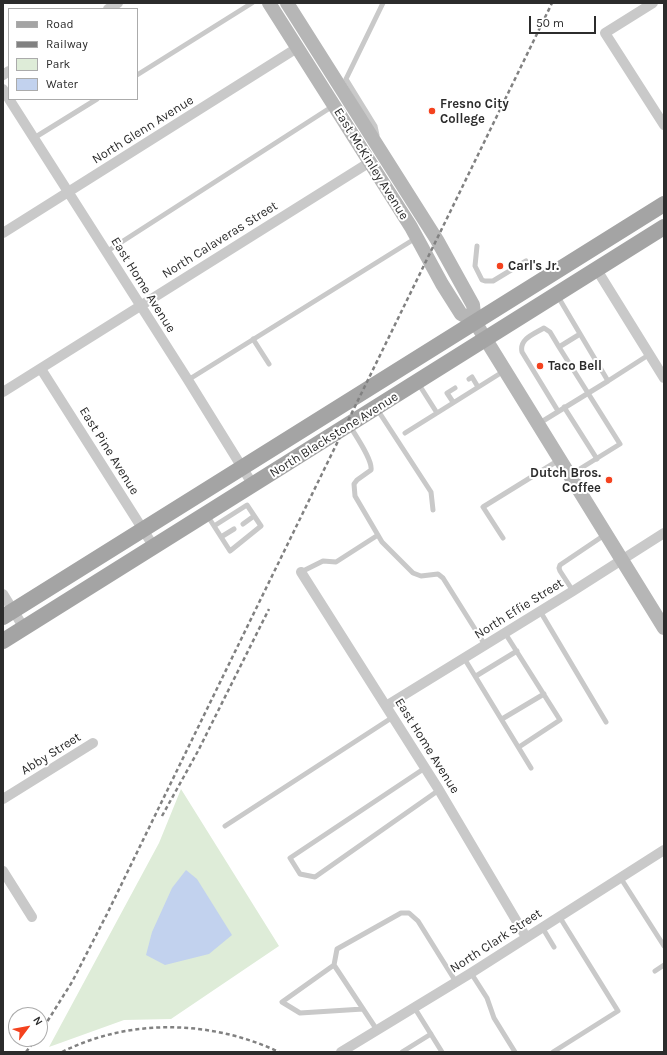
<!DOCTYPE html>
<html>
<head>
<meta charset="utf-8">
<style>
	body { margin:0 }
	#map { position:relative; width:667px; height:1055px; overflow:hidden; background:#fff; font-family:Karla,sans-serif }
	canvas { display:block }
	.frame { position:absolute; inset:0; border:4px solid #2c2c2c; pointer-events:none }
	.legend { position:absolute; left:8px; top:8px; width:130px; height:92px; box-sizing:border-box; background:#fff; border:1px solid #ababab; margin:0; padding:5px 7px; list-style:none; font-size:12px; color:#2c2c2c }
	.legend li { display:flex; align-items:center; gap:8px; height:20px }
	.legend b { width:20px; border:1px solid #ababab }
	.north { position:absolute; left:8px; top:1007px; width:40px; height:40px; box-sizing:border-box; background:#fff; border:1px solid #ababab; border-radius:50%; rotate:58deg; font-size:11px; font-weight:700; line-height:16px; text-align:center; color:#2c2c2c }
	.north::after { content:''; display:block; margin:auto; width:14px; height:18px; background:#f4421e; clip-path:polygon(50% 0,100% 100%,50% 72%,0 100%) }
	.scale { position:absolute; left:529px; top:16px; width:67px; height:18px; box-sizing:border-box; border:2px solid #2c2c2c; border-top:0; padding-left:5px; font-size:12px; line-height:14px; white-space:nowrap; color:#2c2c2c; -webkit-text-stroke:3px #fff; paint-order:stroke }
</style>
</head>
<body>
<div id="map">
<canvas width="667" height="1055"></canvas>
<div class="frame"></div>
<ul class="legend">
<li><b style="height:5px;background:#a4a4a4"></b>Road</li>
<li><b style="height:5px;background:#818181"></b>Railway</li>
<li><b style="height:11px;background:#deecd8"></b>Park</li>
<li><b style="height:11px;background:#c2d2ee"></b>Water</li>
</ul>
<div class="north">N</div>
<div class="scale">50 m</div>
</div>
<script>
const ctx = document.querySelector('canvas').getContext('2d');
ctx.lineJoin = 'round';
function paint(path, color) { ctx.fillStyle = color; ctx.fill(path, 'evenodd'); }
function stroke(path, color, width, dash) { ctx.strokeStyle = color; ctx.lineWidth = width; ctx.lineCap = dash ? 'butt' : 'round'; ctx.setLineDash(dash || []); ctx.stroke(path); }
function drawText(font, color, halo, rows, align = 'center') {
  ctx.font = font + ' Karla,sans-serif'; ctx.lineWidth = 4; ctx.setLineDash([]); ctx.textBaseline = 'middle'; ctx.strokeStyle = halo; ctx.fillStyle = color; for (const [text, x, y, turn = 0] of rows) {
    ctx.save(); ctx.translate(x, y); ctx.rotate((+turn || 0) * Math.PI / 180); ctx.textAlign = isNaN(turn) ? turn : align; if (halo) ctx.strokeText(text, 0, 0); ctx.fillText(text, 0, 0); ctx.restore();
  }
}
paint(new Path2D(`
	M181,789L279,946L171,1019L124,1020L49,1047L159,843Z`), '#deecd8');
paint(new Path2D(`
	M186,870L197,879L232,935L209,954L165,965L146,955L152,932L172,888Z`), '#c2d2ee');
stroke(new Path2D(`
	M137,75L252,3
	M377,135L375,126L346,79L383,3
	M34,138L97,99
	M477,246L475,266L482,280L485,281H493L526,261
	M106,252L333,106
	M253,339L269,364
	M469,379L472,377L478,387
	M188,380L416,238
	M608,381L650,354
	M418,383L437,413L504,371
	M453,402L447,393L455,388
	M564,407L597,459
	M377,409L431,492L433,510
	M558,411L522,352C519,339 534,334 544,328L550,332L559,347
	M538,424L608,381L557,295
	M350,426C355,435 373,460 371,470L357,480L354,484L355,496L382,542L413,573L421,576L438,574L443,578L485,645
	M405,433L437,413
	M570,475L620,444L559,347L580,334
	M207,515L230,551L261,526L247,505L214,526
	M243,524L254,516
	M221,537L234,529
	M503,538L483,507L559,460
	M301,572L323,561L336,562L378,535
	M573,591L560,571L559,568L560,565L606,534
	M540,611L606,722
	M505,633L560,720L519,747
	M464,658L531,768
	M476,676L517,651
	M502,719L544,694
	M425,768L290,858L300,874L315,877L439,790
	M225,826L393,717
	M620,877L664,946
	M542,927L554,947
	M334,965L282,1002L300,1013L363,1009
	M655,971L664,965
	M471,973L487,998L494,1018L515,1052
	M414,1007L442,1052
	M377,1030L334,965L337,949L401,913H409L418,921L456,982
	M402,1052L431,1034
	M553,1052L618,1011L559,916`), '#c9c9c9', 5);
stroke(new Path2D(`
	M653,3L605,33L664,125
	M108,9L118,3
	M3,75L9,71
	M3,89L9,99
	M9,99L188,380L253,485
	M3,233L297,48
	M597,270L664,378
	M41,369L154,547
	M3,392L370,162
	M301,572L439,790L526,937
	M3,594L24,628
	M386,706L573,591L664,533
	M3,799L93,743
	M3,871L32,917
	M341,1052L471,973L664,850`), '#c9c9c9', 10);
stroke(new Path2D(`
	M269,3L411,227L442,284L461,314L475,322
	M287,3L437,240L473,305L475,322L664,628`), '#b6b6b6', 14);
stroke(new Path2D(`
	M3,617L664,204
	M3,641L664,227`), '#a4a4a4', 16);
stroke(new Path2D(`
	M162,816L198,751L269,609
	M40,1033L72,982L107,914C255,610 404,307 552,3
	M26,1052L36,1039
	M62,1052C130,1018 211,1020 279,1052`), '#818181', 2.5, [4, 3]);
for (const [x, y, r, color] of [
	[432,111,4,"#f4421e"],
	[500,266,4,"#f4421e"],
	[540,366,4,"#f4421e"],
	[609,480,4,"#f4421e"]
]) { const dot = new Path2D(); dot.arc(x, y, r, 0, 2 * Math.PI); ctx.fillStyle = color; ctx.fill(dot); stroke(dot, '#fff', 1.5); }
drawText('bold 13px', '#2c2c2c', '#fff', [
	["Fresno City",440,104],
	["College",440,119],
	["Carl's Jr.",508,266],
	["Taco Bell",548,366],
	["Dutch Bros.",601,473,"right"],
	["Coffee",601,488,"right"]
], 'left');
drawText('13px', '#2c2c2c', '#fff', [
	["North Glenn Avenue",143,130,-32],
	["East McKinley Avenue",371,164,58],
	["North Calaveras Street",220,240,-32],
	["East Home Avenue",143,285,58],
	["North Blackstone Avenue",334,435,-32],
	["East Pine Avenue",109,451,58],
	["North Effie Street",519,609,-32],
	["East Home Avenue",427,746,58],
	["Abby Street",51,754,-32],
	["North Clark Street",496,941,-33]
]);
</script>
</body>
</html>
